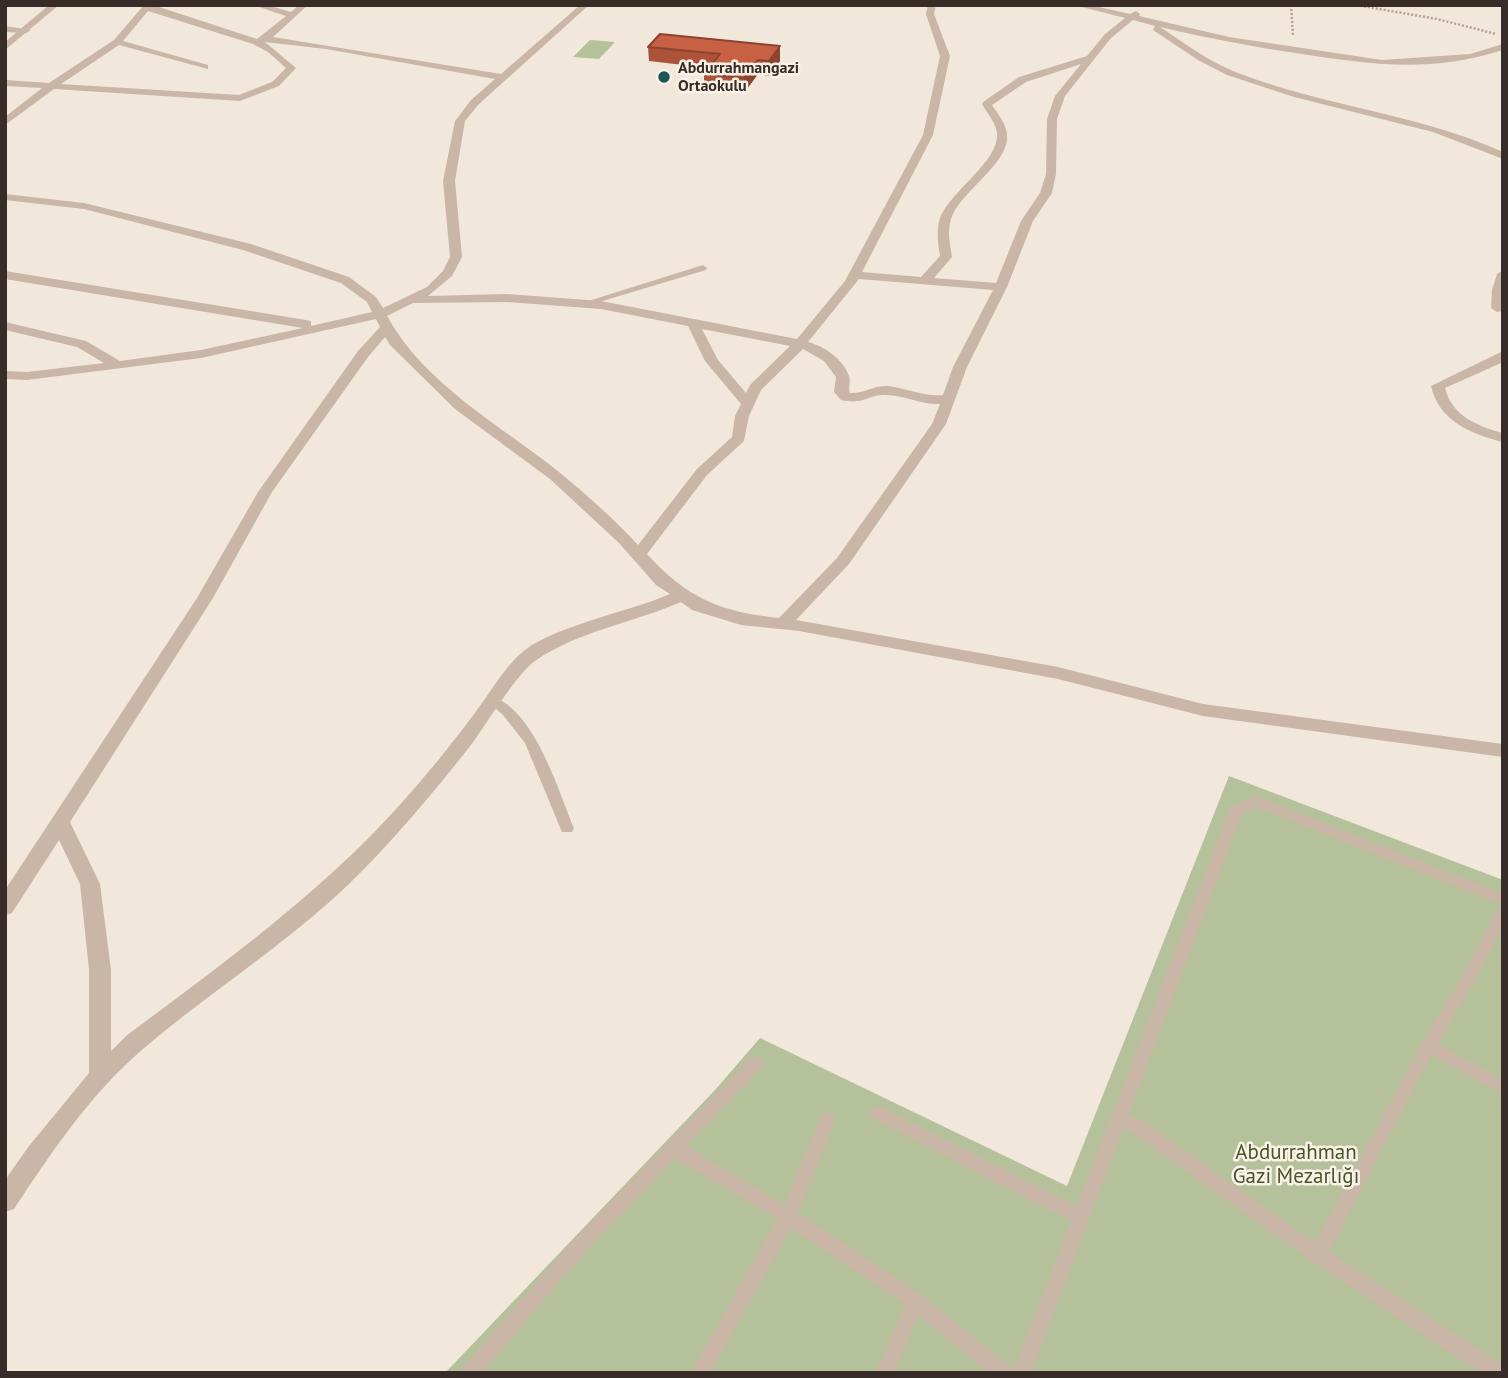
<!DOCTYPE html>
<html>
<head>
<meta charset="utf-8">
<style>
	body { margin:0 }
	#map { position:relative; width:1508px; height:1378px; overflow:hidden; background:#f2e7db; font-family:"PT Sans",sans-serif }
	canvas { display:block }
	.frame { position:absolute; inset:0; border:7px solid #372c27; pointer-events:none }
</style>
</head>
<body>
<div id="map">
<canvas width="1508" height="1378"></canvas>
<div class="frame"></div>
</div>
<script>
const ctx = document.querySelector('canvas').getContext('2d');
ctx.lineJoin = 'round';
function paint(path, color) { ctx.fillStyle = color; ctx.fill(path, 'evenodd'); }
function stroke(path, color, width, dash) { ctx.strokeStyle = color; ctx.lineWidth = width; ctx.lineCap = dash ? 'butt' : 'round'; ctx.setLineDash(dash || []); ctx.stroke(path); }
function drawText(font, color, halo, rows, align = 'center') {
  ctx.font = font + ' "PT Sans",sans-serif'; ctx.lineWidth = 5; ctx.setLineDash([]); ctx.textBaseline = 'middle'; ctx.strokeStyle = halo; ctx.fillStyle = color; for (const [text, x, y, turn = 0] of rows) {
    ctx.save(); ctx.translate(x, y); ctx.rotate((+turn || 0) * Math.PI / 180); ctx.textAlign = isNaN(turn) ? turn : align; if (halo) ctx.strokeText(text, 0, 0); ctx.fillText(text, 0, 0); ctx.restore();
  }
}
paint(new Path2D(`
	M590,40L615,42L599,59L573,57Z
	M1229,776L1503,880V1373H445L715,1090L760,1038L1067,1186Z`), '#b5c19a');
stroke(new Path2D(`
	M1291,5L1293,36
	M1356,5L1437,19L1496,34`), '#b6a091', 2.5, [2, 2]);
paint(new Path2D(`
	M703,265L707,268L706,270L589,305L582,303Z
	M493,697C535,711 558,790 574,828L572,832H562L525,743L503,715L487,701Z
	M1256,796L1503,894V905L1257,807L1242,814L1128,1116L1140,1119L1315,1243L1423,1041L1469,965L1498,908L1503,906V927L1479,973L1438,1044L1503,1079V1094L1431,1055L1329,1252L1503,1365V1373H1481L1312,1261L1130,1131L1123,1129L1031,1373H990L918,1315L894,1373H876L905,1304L791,1228L710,1373H691L777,1219L675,1158L586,1251L481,1373H460L463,1367L574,1239L749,1059L755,1057L761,1059L763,1064L761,1069L686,1146L784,1205L822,1114L828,1112L834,1114L836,1119L798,1213L921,1295L1011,1367L1013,1371L1071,1221L871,1118L869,1113L871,1108L877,1106L883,1108L1077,1206L1229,811L1231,807Z`), '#cab6a6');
paint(new Path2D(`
	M144,5H153L257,39L286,16L253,5H267L291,12L299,5H308L273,37L501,74L580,5H589L479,104L465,121L455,181L462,257L452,276L428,296L507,294L601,301L797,339L845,281L923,135L940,56L926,14L928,5H936L934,14L950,56L933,135L862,272L921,277L940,256C938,244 936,231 940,218C949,192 1000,161 997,133C996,123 987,113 982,104L983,102L1019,77L1087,56L1105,34L1125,18L1074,5H1090L1130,14L1136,11L1140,14L1139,16L1229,37L1382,60L1470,54L1503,44V50C1429,73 1376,65 1302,54C1254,47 1207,38 1160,27C1184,43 1207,60 1233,71C1321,106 1416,113 1503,152V159L1433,132L1294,97L1227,75L1198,60L1153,30L1155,26L1133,20L1111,38L1065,96L1057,119L1056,174L1052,193L1033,221L1007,287L967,367L946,424L849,564L796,620L1058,667L1203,704L1503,744V757L1203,716L1058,679L799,631L741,625L692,610L681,602C633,623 578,631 535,661C517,673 486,725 471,745C433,793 393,841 349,884C285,945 210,992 143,1049C91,1093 51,1153 14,1209L5,1212V1180L29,1146L89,1073V970L80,884L59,840L12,913L5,915V890L197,598L258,492L358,351L380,327L376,319L201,358L27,380L5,379V371L27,372L104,363L77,347L5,330V322L86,341L120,361L201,350L303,328L5,279V271L306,320L311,321V326L372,312L367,302L341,283L243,250L84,209L5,200V194L84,203L251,244L349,277L376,297L383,308L427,287L443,271L450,257L443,181L455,121L471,100L495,79L326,49L265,42L296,68L279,86L240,101L54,89L5,125V117L42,88L5,86V80L49,83L114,40ZM148,11L253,44L268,52L286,68L272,82L239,95L61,84L119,45L208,69V65L123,41ZM1081,64L1055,96L1047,119L1046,174L1040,193L1021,221L996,283L934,278L952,257C950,244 947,232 951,219C959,192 1011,163 1007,134C1006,123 997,113 992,105L1026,82ZM859,279L993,290L953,367L943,395C923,397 907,388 888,386C874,385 863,394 850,393C848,388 851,381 849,376C843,359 824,346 808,342ZM507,302L601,309L688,326L705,361L741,404L735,416L732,437L697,469L638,545C614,519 586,494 559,472C499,424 425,385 387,316L413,303ZM702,329L790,346L750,385L746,393L718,360ZM385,337L390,345L455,409L550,479L619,543L656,585L670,594C629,612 548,627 519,655C503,670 490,693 477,710C452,744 425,777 397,808C317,896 221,965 126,1036L111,1051V970L100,884L70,822L213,598L272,492L368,357ZM803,349L824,361L836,377L834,392L841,400C865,405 867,395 884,395C903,394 920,405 940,404L932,424L837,558L779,618C720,612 687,598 647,554L707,475L744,441L749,416L761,390Z
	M5,26L31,30L26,33L5,32Z
	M1503,270V311L1497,312L1491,308L1492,290L1497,274Z
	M1503,351L1501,363L1445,388C1452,416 1477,426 1503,433V442C1471,434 1439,421 1431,386Z`), '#cab6a6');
paint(new Path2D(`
	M49,5H59L5,50V42Z`), '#cab6a6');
paint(new Path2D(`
	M648,47L780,61L769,76L758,74L744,93L704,88V74L709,68L649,61Z`), '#ac533a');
paint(new Path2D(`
	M780,46V61L769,76V61Z
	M758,60V74L744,93V78Z`), '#8c432f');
const building = new Path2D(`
	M660,34L780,46L769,61L758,60L744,78L704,74L720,54L648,47Z`);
paint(building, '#c86043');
stroke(building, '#8c432f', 2);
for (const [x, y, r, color] of [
	[664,77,7,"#1c5659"]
]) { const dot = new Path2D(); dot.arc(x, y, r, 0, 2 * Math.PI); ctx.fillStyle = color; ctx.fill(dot); stroke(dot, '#faf1e7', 2.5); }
drawText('bold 16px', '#372c27', '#faf1e7', [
	["Abdurrahmangazi",678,68],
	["Ortaokulu",678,86]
], 'left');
drawText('21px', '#47552b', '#faf1e7', [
	["Abdurrahman",1296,1153],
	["Gazi Mezarlığı",1296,1177]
]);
</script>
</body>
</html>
